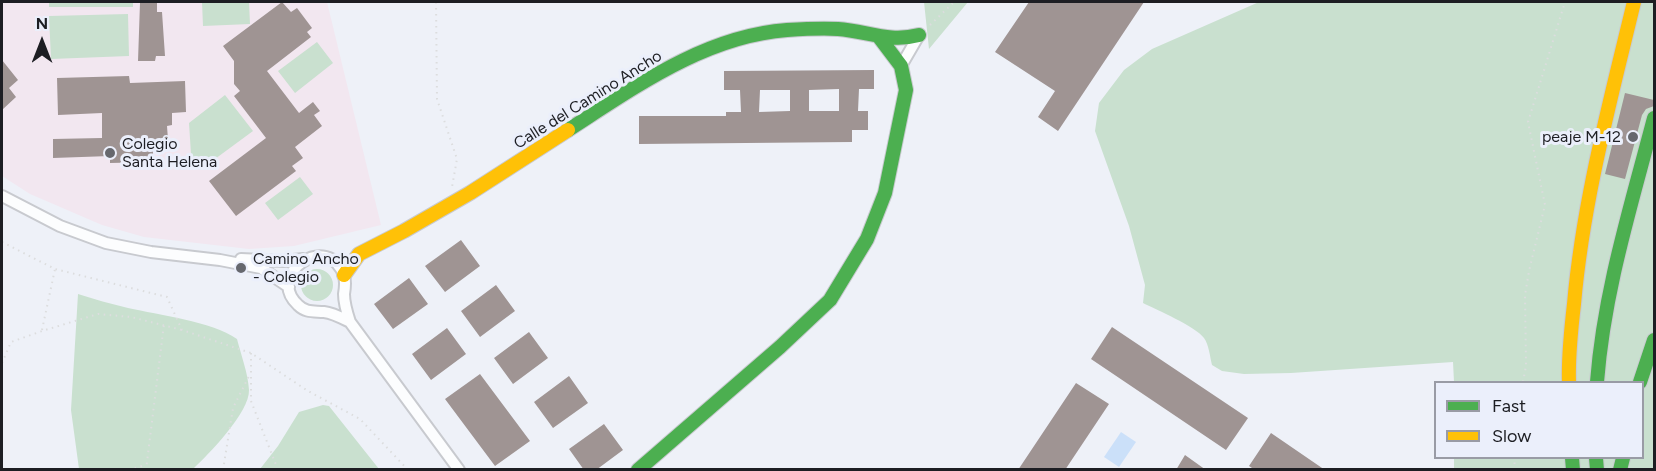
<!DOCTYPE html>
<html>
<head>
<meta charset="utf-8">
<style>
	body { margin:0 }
	#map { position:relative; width:1656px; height:471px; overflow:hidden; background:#eef1f8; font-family:Figtree,sans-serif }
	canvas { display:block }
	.frame { position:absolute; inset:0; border:3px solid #1d1e23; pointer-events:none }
	.legend { position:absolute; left:1434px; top:381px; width:210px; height:78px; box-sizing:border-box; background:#ebeffb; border:2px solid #999ba5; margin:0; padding:8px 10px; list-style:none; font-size:18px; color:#1d1e23 }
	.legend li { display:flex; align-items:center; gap:12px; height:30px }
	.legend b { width:30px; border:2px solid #999ba5 }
	.north { position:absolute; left:12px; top:12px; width:60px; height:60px; -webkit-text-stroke:4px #ebeffb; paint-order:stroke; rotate:0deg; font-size:16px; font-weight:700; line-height:24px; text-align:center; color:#1d1e23 }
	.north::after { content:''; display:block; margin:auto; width:21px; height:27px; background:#1d1e23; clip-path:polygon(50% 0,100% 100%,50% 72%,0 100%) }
</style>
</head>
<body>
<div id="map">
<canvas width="1656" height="471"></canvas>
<div class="frame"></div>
<ul class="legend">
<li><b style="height:8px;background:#4caf50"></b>Fast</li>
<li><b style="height:8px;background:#ffc107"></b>Slow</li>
</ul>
<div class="north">N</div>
</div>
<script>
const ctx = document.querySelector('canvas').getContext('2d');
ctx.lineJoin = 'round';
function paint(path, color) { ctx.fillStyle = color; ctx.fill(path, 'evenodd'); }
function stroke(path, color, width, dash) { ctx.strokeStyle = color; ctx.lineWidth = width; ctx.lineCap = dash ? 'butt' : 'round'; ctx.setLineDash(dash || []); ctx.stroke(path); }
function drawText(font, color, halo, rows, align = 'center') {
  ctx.font = font + ' Figtree,sans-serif'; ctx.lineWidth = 6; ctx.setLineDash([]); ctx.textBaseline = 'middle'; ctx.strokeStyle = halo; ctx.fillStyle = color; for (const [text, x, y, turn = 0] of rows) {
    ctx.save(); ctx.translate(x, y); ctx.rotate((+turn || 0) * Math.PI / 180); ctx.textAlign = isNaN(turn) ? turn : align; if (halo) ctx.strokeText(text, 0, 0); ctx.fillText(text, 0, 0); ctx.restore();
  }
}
paint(new Path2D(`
	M2,2H327L381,225L294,246L249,249L144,237L102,225L30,194L2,176Z`), '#f2e7f0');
paint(new Path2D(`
	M49,2H133V7H49Z
	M202,2H249L250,24L203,26Z
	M924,2H968L929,49Z
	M1259,2H1654V469H1454V458H1642V382H1454L1453,362L1291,373L1244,374L1222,371L1212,365C1210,357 1209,345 1204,338C1195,326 1157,310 1143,303L1145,285L1129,226L1095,131L1099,103L1124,70L1152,49Z
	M128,14L129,56L51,59L49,16Z
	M317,42L333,63L295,93L278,71Z
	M225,95L253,131L200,170L191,154L189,123Z
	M300,177L313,194L278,220L265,203Z
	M301 285a16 16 0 1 1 32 0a16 16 0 1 1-32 0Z
	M78,294C94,299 111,304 128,308C159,315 211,321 237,339C241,355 248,373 249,390C250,412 208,455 193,469H79L71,410Z
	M323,405L329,406L379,469H260L278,446L299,412Z`), '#c9e0cf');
paint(new Path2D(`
	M1121,432L1136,442L1119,467L1104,457Z`), '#cbe0f9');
paint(new Path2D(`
	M282,2L291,12L297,8L312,28L307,32L311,37L267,71L299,113L313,102L320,111L314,115L322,126L295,147L303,158L292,166L296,171L236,216L209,181L266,138L234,96L240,91L234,84V61L223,46Z
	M1029,2H1144L1058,131L1038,117L1055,91L995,52Z
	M140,3H157V12H162L165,56H156L155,61H138Z
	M2,60L18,80L9,88L16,97L2,110Z
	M874,70V89H859L858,111H868V130H852V142L639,144V116H726V112H741L740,90H724V71ZM839,89V111H809V90ZM760,90H790V111L759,112Z
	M129,76L130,83L185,81L186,112L172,113V125L167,126L168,140L153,141V162L110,163V156L53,158V139L102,138V113L58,115L57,78Z
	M1625,93L1654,100V106L1646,109L1642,115L1625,179L1605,174Z
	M461,240L480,266L445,292L425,266Z
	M409,278L428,304L393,329L374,304Z
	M496,285L515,311L480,337L461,311Z
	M1112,327L1248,418L1226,450L1091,359Z
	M447,328L466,354L431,380L412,354Z
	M529,332L548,358L513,384L494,358Z
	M480,374L530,441L495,466L445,399Z
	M569,376L588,403L553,428L534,402Z
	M1076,383L1109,404L1065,470H1018Z
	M604,424L623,450L596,470H584L569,449Z
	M1271,433L1325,470H1255L1249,466Z
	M1185,455L1206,470H1176Z`), '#9f9493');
const street = new Path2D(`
	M901,66L919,35
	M2,196L60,226L106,243L151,252L220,260L261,268L289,287
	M241,259L283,261L303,259
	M350,322C342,318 333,313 324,312C314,311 306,313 298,305C264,273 330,231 344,276C346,282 345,288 344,294C344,304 347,313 350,322L459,470`);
const fast = new Path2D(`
	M568,130C635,87 705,36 787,30C803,29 822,28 838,29C867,31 889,43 919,35
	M1597,382C1604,291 1631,206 1654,118
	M1640,382L1654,340
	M1572,458L1573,470
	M1596,458L1597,470
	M638,470L780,347L830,300L867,239L885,193L906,90L901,66L879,37
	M1620,470L1623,458`);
const slow = new Path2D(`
	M344,275L359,254L404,231L470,193L568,130
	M1569,382C1568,356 1571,330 1574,304C1583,201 1610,102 1634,2`);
stroke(street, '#c8cacf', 14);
stroke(fast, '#c8cacf', 16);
stroke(slow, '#c8cacf', 16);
stroke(new Path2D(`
	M436,2L437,99L457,159L452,187
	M930,25L954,2
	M2,242L55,269L167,297L182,330L251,353L308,391L360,419L408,470
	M42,330L55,269
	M251,353V401L278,470
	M2,363L11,342L42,331L98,314L131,317L182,330
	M1523,382L1526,366L1525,295L1529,271L1545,205L1528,122L1565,2
	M129,470L145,465
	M146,470L164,324
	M223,470L233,408L249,376
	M1514,470L1515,458`), '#dcddde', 2, [1.5, 4.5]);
stroke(street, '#fcfdfe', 10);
stroke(fast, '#4caf50', 14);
stroke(slow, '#ffc107', 14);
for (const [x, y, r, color] of [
	[1633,137,6,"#66686e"],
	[110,153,6,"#66686e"],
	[241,268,6,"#66686e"]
]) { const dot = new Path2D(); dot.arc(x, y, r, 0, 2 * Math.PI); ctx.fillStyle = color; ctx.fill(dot); stroke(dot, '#ebeffb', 2); }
drawText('16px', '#1d1e23', '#ebeffb', [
	["Calle del Camino Ancho",588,100,-32]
]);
drawText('16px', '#1d1e23', '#ebeffb', [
	["peaje M-12",1621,137,"right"],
	["Colegio",122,144],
	["Santa Helena",122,162],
	["Camino Ancho",253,259],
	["- Colegio",253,277]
], 'left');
</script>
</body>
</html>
